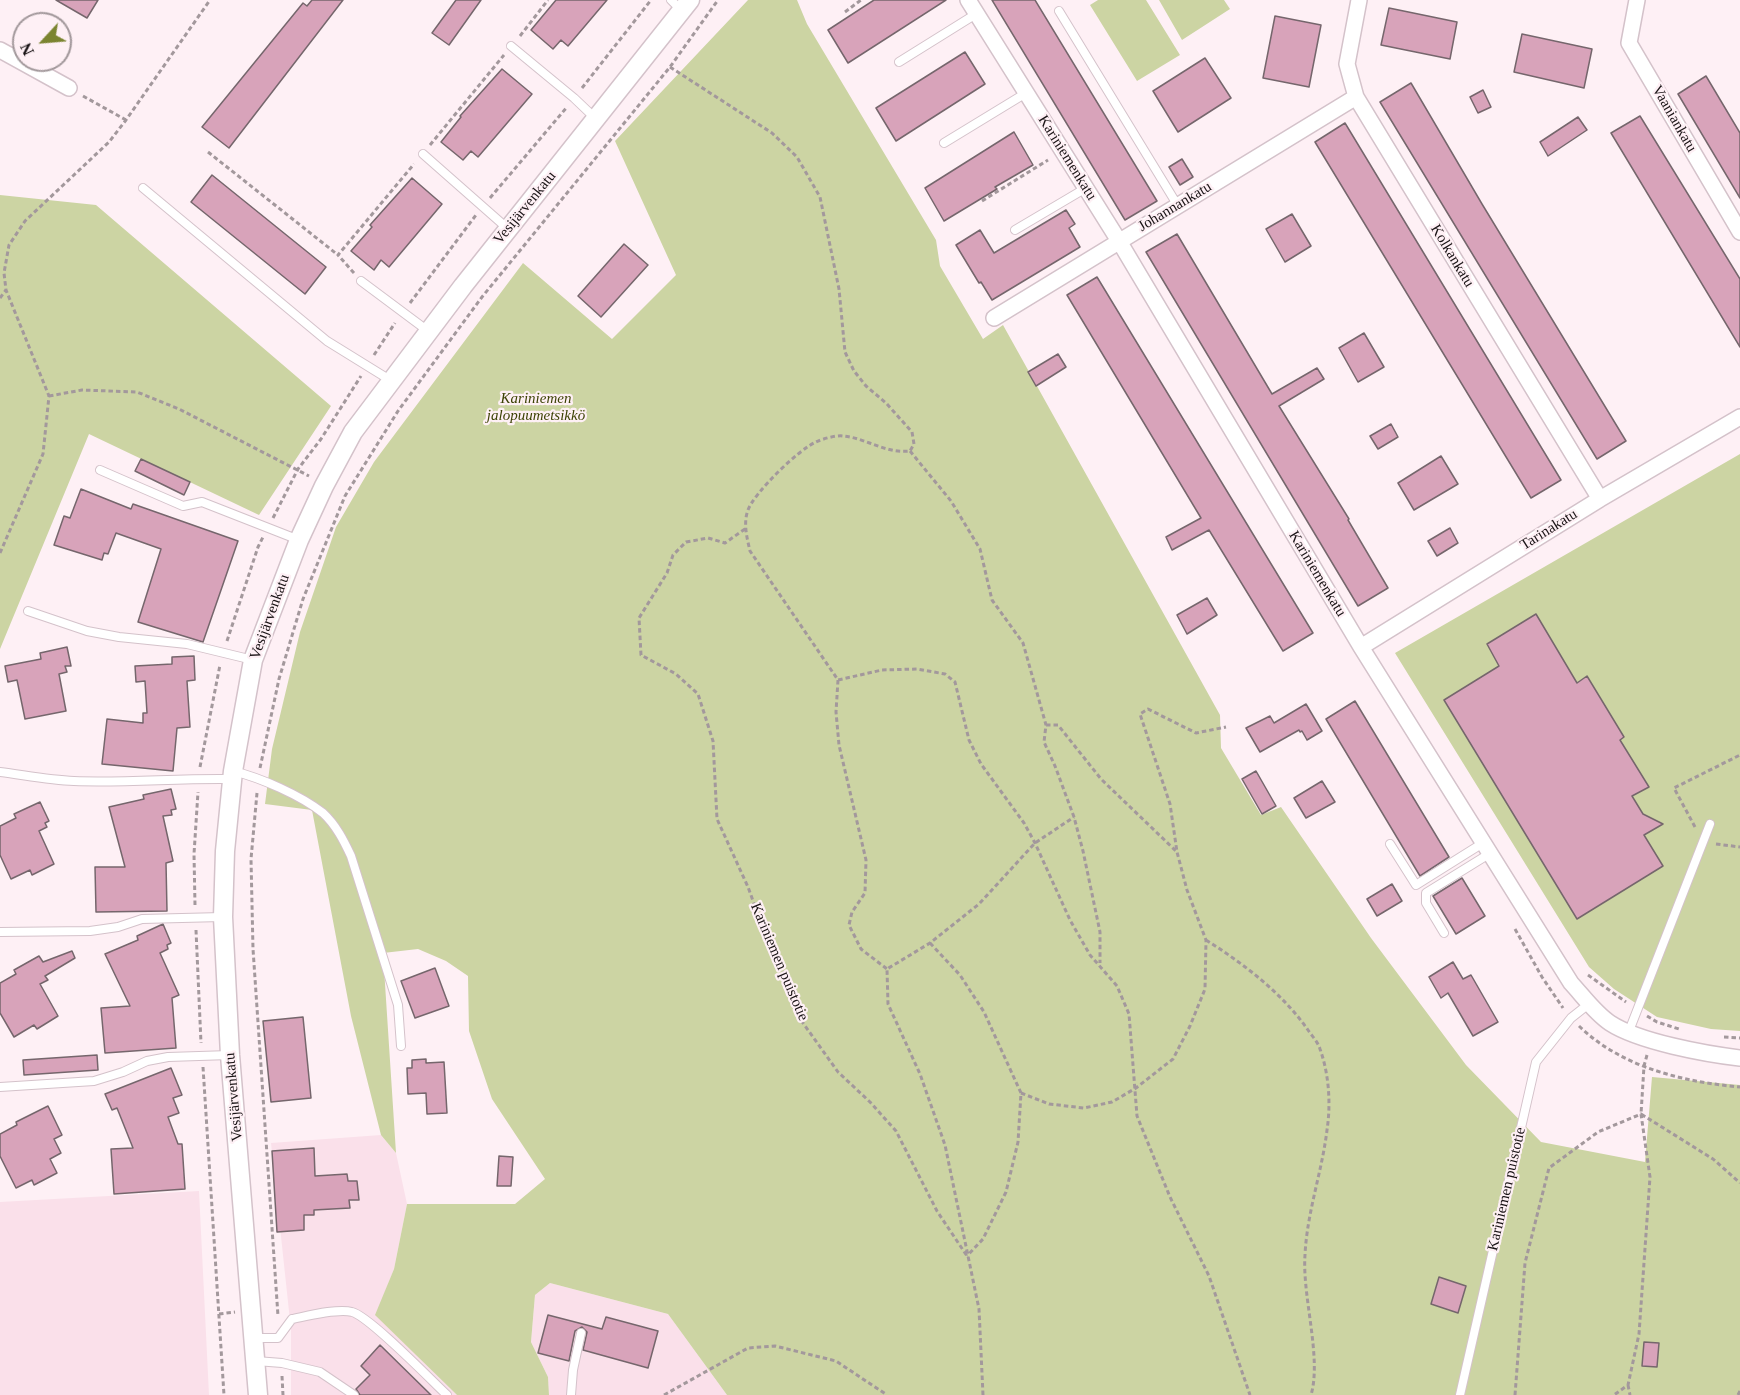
<!DOCTYPE html>
<html>
<head>
<meta charset="utf-8">
<style>
	body { margin:0 }
	#map { position:relative; width:1740px; height:1395px; overflow:hidden; background:#fef0f5; font-family:Georgia,serif }
	canvas { display:block }
	.north { position:absolute; left:12px; top:12px; width:60px; height:60px; box-sizing:border-box; background:#fef0f5; border:2px solid #a2989b; border-radius:50%; rotate:244deg; font-size:16px; font-weight:700; line-height:24px; text-align:center; color:#191315 }
	.north::after { content:''; display:block; margin:auto; width:21px; height:27px; background:#7b8430; clip-path:polygon(50% 0,100% 100%,50% 72%,0 100%) }
</style>
</head>
<body>
<div id="map">
<canvas width="1740" height="1395"></canvas>
<div class="north">N</div>
</div>
<script>
const ctx = document.querySelector('canvas').getContext('2d');
ctx.lineJoin = 'round';
function paint(path, color) { ctx.fillStyle = color; ctx.fill(path, 'evenodd'); }
function stroke(path, color, width, dash) { ctx.strokeStyle = color; ctx.lineWidth = width; ctx.lineCap = dash ? 'butt' : 'round'; ctx.setLineDash(dash || []); ctx.stroke(path); }
function drawText(font, color, halo, rows, align = 'center') {
  ctx.font = font + ' Georgia,serif'; ctx.lineWidth = 4.5; ctx.setLineDash([]); ctx.textBaseline = 'middle'; ctx.strokeStyle = halo; ctx.fillStyle = color; for (const [text, x, y, turn = 0] of rows) {
    ctx.save(); ctx.translate(x, y); ctx.rotate((+turn || 0) * Math.PI / 180); ctx.textAlign = isNaN(turn) ? turn : align; if (halo) ctx.strokeText(text, 0, 0); ctx.fillText(text, 0, 0); ctx.restore();
  }
}
paint(new Path2D(`
	M381,1135L396,1153L407,1204L394,1269L376,1315L457,1395H291V1330L271,1143Z
	M199,1191L209,1395H0V1202Z
	M550,1283L668,1314L727,1395H549L548,1377L531,1342L535,1295Z`), '#fae0ea');
paint(new Path2D(`
	M748,0H797L807,24L936,240L940,266L983,339L1003,325L1220,715L1221,748L1261,815L1281,807L1371,938L1466,1065L1541,1142L1645,1162L1652,1077L1740,1085V1395H727L668,1314L550,1283L535,1295L531,1342L548,1377L549,1395H457L375,1315L394,1269L407,1204H515L545,1179L492,1099L469,1031L468,976L446,961L418,949L383,953L396,1153L381,1135L351,1016L312,810L265,804L272,749L300,632L336,527L374,462L523,263L612,339L676,275L615,141Z
	M1098,0H1146L1180,55L1137,81L1090,5Z
	M1159,0H1224L1230,9L1182,40Z
	M0,195L96,205L331,406L259,515L89,434L0,649Z
	M1740,454V1031L1711,1029L1657,1017L1614,989L1589,967L1395,653Z`), '#ccd4a3');
const building = new Path2D(`
	M56,0H98L87,18Z
	M312,0H343L229,148L202,127L303,3L307,6Z
	M456,0H481L449,45L432,33Z
	M556,0H607L568,46L561,40L553,49L531,30Z
	M874,0H946L848,63L828,30Z
	M992,0H1035L1157,201L1125,220Z
	M1389,8L1457,22L1450,59L1381,45Z
	M1275,16L1321,25L1309,87L1263,78Z
	M1522,34L1592,49L1584,88L1514,72Z
	M965,52L985,84L896,141L876,108Z
	M1205,58L1231,98L1178,132L1153,91Z
	M502,69L532,94L478,157L471,151L463,160L441,142L461,117L460,116Z
	M1706,76L1740,133V198L1678,94Z
	M1411,83L1482,204L1626,441L1597,459L1380,102Z
	M1483,90L1491,107L1478,113L1470,97Z
	M1640,116L1740,279V347L1611,133Z
	M1578,117L1587,130L1548,156L1540,142Z
	M1345,123L1561,480L1531,498L1315,142Z
	M1014,132L1033,165L995,187L997,189L944,221L925,188Z
	M1182,159L1193,177L1180,185L1169,167Z
	M212,175L326,267L305,294L191,202Z
	M412,178L442,204L389,267L381,260L374,270L351,251L372,227L370,225Z
	M1066,210L1075,224L1069,228L1080,247L992,300L981,282L979,283L956,245L980,230L994,253Z
	M1292,214L1311,246L1285,262L1266,229Z
	M1177,234L1272,394L1317,368L1324,379L1279,406L1349,519L1348,520L1388,588L1358,606L1146,252Z
	M624,244L648,265L601,317L578,296Z
	M1097,277L1313,633L1283,651L1209,530L1172,550L1166,537L1201,518L1067,295Z
	M1364,333L1384,367L1358,382L1339,348Z
	M1058,354L1066,367L1036,386L1028,372Z
	M1391,424L1398,437L1378,449L1370,436Z
	M1441,456L1458,484L1414,510L1398,483Z
	M141,459L190,482L184,495L135,471Z
	M81,489L131,509L133,504L238,541L203,642L138,622L161,549L116,533L108,554L104,553L102,560L54,545L64,516L70,518Z
	M1450,528L1458,543L1437,556L1428,541Z
	M1207,598L1217,615L1187,634L1177,615Z
	M1536,614L1577,683L1587,676L1624,737L1620,740L1649,787L1632,796L1643,814L1663,824L1644,835L1663,866L1577,919L1444,700L1499,666L1487,644Z
	M67,647L71,666H65L67,672L59,674L66,711L25,719L17,680L8,682L5,666L41,659L40,653Z
	M194,656L195,680L187,681L190,727L177,728L173,771L102,764L107,719L143,723V713H147L145,681L136,682L135,666L172,664V657Z
	M1355,701L1449,857L1420,876L1326,719Z
	M1306,704L1322,731L1307,740L1302,731L1300,732L1299,730L1260,752L1246,728L1270,716L1274,723Z
	M1256,771L1276,806L1262,814L1242,779Z
	M1322,781L1335,802L1306,818L1294,798Z
	M171,789L176,809L171,810L172,815L163,816L173,861L166,863L167,911L96,912L95,867H125L109,807L144,799L143,795Z
	M40,802L49,821L45,823L47,827L39,831L54,864L32,875L30,870L11,879L0,855V826L16,818L14,814Z
	M1462,878L1485,916L1456,934L1433,896Z
	M1392,884L1402,901L1377,916L1367,899Z
	M163,924L171,943L167,945L168,949L160,953L179,995L172,998L176,1048L105,1053L101,1008L130,1006L105,954L138,940L137,936Z
	M72,951L75,958L45,976L48,980L40,984L58,1016L37,1029L34,1025L14,1037L0,1013V983L16,974L14,970L39,956L43,962Z
	M1453,962L1463,979L1471,975L1498,1022L1473,1036L1448,993L1441,998L1429,977Z
	M435,968L449,1006L415,1018L401,981Z
	M303,1017L311,1098L271,1102L263,1021Z
	M97,1055L98,1070L24,1075L23,1060Z
	M426,1059V1063L444,1062L447,1113L427,1114L426,1093L408,1094L407,1068H412V1060Z
	M171,1068L182,1095L173,1098L179,1113L168,1117L178,1144H182L185,1189L114,1194L111,1149L133,1148L117,1108L112,1110L105,1094Z
	M48,1106L62,1135L54,1139L61,1153L50,1159L57,1173L34,1185L32,1180L16,1188L0,1156V1134L17,1125L16,1122Z
	M314,1148L315,1176L347,1174L348,1181H357L359,1200H349L350,1208L314,1210V1215H304V1230L277,1232L272,1151Z
	M499,1156L513,1157L511,1186H497Z
	M1439,1277L1466,1286L1458,1313L1431,1304Z
	M548,1315L602,1329L606,1317L658,1331L648,1368L583,1350L587,1332L582,1327L575,1331L569,1361L538,1353Z
	M1644,1342L1659,1343L1657,1367L1642,1366Z
	M380,1345L431,1395H360L356,1389L370,1375L361,1366Z`);
paint(building, '#d8a3ba');
stroke(building, '#75666c', 1.5);
const service = new Path2D(`
	M671,0L681,10
	M1059,11L1178,206
	M511,46L574,98L595,118
	M899,62L976,14
	M944,143L1026,93
	M423,154L507,228
	M143,188L327,341L390,380
	M1015,230L1086,188
	M361,281L428,331
	M100,470L183,506L202,502L299,540
	M28,611L87,631L119,637L187,644L253,660
	M233,771C261,778 300,795 323,813C336,825 344,841 351,856L398,1005L401,1046
	M0,772C24,775 49,780 74,781C126,783 179,778 232,779
	M1390,844L1416,885L1483,843
	M0,932L90,931L118,927L142,919L222,917
	M1444,933L1426,903V893L1489,854
	M1629,1031L1710,824
	M0,1087L94,1081L123,1072L147,1061L168,1057L230,1055
	M254,1338H278L292,1319C307,1316 338,1308 352,1312C369,1316 431,1380 447,1395
	M256,1361L282,1363L320,1372L354,1395
	M571,1395L573,1370L581,1333
	M1460,1395L1536,1062L1571,1018L1590,1003`);
const minor = new Path2D(`
	M968,0L1119,241L1361,647L1571,983C1583,996 1595,1013 1610,1023C1639,1042 1706,1054 1740,1058
	M1359,0L1347,64L1356,97L1600,499
	M1637,0L1629,43L1740,232
	M0,50L69,88
	M994,318L1356,97
	M1361,647L1600,499L1740,417`);
const tertiary = new Path2D(`
	M258,1395L230,1055L223,917L225,851L233,771L253,660L299,540L324,486L353,432L463,286L690,0`);
stroke(service, '#d4c2ca', 10);
stroke(minor, '#d4c2ca', 18);
stroke(tertiary, '#d4c2ca', 21);
stroke(new Path2D(`
	M845,12L861,0
	M520,36L548,0
	M670,67L772,133L797,157L820,197L839,289L845,352L854,371L866,386L886,403L912,432L914,444L910,451C886,454 866,438 843,436C836,435 822,439 816,442C799,449 754,493 748,510C743,523 747,538 750,551L838,680L882,670L917,669L945,674L955,682L969,740L981,764L1024,823L1035,843L1070,920L1090,955L1117,986L1129,1014L1137,1116L1170,1197L1209,1276L1250,1395
	M582,88L651,0
	M83,96L126,120
	M430,145L504,55
	M208,152L338,255
	M490,198L567,107
	M982,201L1048,160
	M354,273L338,255L414,164
	M0,298L6,290
	M410,303L476,215
	M374,355L395,323
	M49,396L82,390L137,392L179,409L309,476
	M910,451L951,501L980,549L992,600L1023,643L1046,725L1044,742L1055,766L1074,817L1083,851L1100,932V963
	M273,518L298,469L321,439L361,376
	M745,529L725,543L708,538L686,542L673,555L667,573L639,618L641,655L676,674L698,694L713,741L717,819L748,887L761,923L781,963L798,1016L838,1072L870,1102L896,1131L937,1211L967,1256
	M0,553L43,454L49,396L6,290L4,273L9,245L25,221L109,142L126,120L210,0
	M227,641L258,547L263,537
	M838,680L836,712L839,745L866,860L865,893L852,912L849,925L861,949L887,969
	M1046,725H1058L1101,779L1177,852
	M200,767L220,665
	M260,768L279,679L303,599L345,496L398,411L482,297L670,67L718,0
	M257,793L251,859L253,949L278,1316
	M1695,827L1674,788L1740,755
	M1716,844L1740,847
	M195,905L194,854L198,792
	M1515,929L1542,977L1563,1008
	M196,930L201,1043
	M1206,940C1244,964 1282,993 1308,1030C1312,1036 1318,1042 1320,1049C1329,1074 1331,1104 1327,1130C1322,1172 1307,1212 1305,1255C1302,1296 1322,1358 1311,1395
	M930,943L960,975L984,1012L1021,1093L1018,1142L1006,1192L983,1239L967,1256
	M1588,975L1626,1002
	M1647,1016L1657,1022L1679,1029
	M1579,1026C1621,1067 1683,1082 1740,1087
	M1724,1037L1740,1038
	M1647,1055L1644,1066L1641,1114L1713,1159L1740,1183
	M203,1067L224,1395
	M1021,1093L1049,1104L1084,1108L1112,1102L1136,1088L1173,1059L1190,1026L1205,989L1206,940L1187,890L1177,852L1170,804L1140,714L1148,709L1196,733L1226,727
	M219,1314L235,1312
	M282,1376L283,1395
	M1628,1385L1630,1395
	M664,1395L748,1348L775,1346L836,1361L887,1395
	M983,1395L979,1309L945,1145L920,1074L888,1004L887,969L930,943L979,904L1035,843L1074,817
	M1515,1395L1525,1263L1549,1168L1598,1132L1641,1114L1650,1177L1639,1334L1628,1385L1614,1395
	M1738,1395L1740,1391`), '#a3989c', 3, [4.5, 3]);
stroke(service, '#fff', 8);
stroke(minor, '#fff', 15);
stroke(tertiary, '#fff', 18);
drawText('15px', '#191315', '#fef0f5', [
	["Vaaniankatu",1674,119,60],
	["Kariniemenkatu",1067,158,58],
	["Johannankatu",1175,207,-31],
	["Vesijärvenkatu",525,208,-51],
	["Kolkankatu",1452,256,59],
	["Tarinakatu",1549,530,-32],
	["Kariniemenkatu",1317,574,59],
	["Vesijärvenkatu",270,617,-70],
	["Kariniemen puistotie",779,962,67],
	["Vesijärvenkatu",234,1097,-95],
	["Kariniemen puistotie",1507,1189,-77]
]);
drawText('italic 15px', '#3c4204', '#fef0f5', [
	["Kariniemen",536,399],
	["jalopuumetsikkö",536,416]
]);
</script>
</body>
</html>
